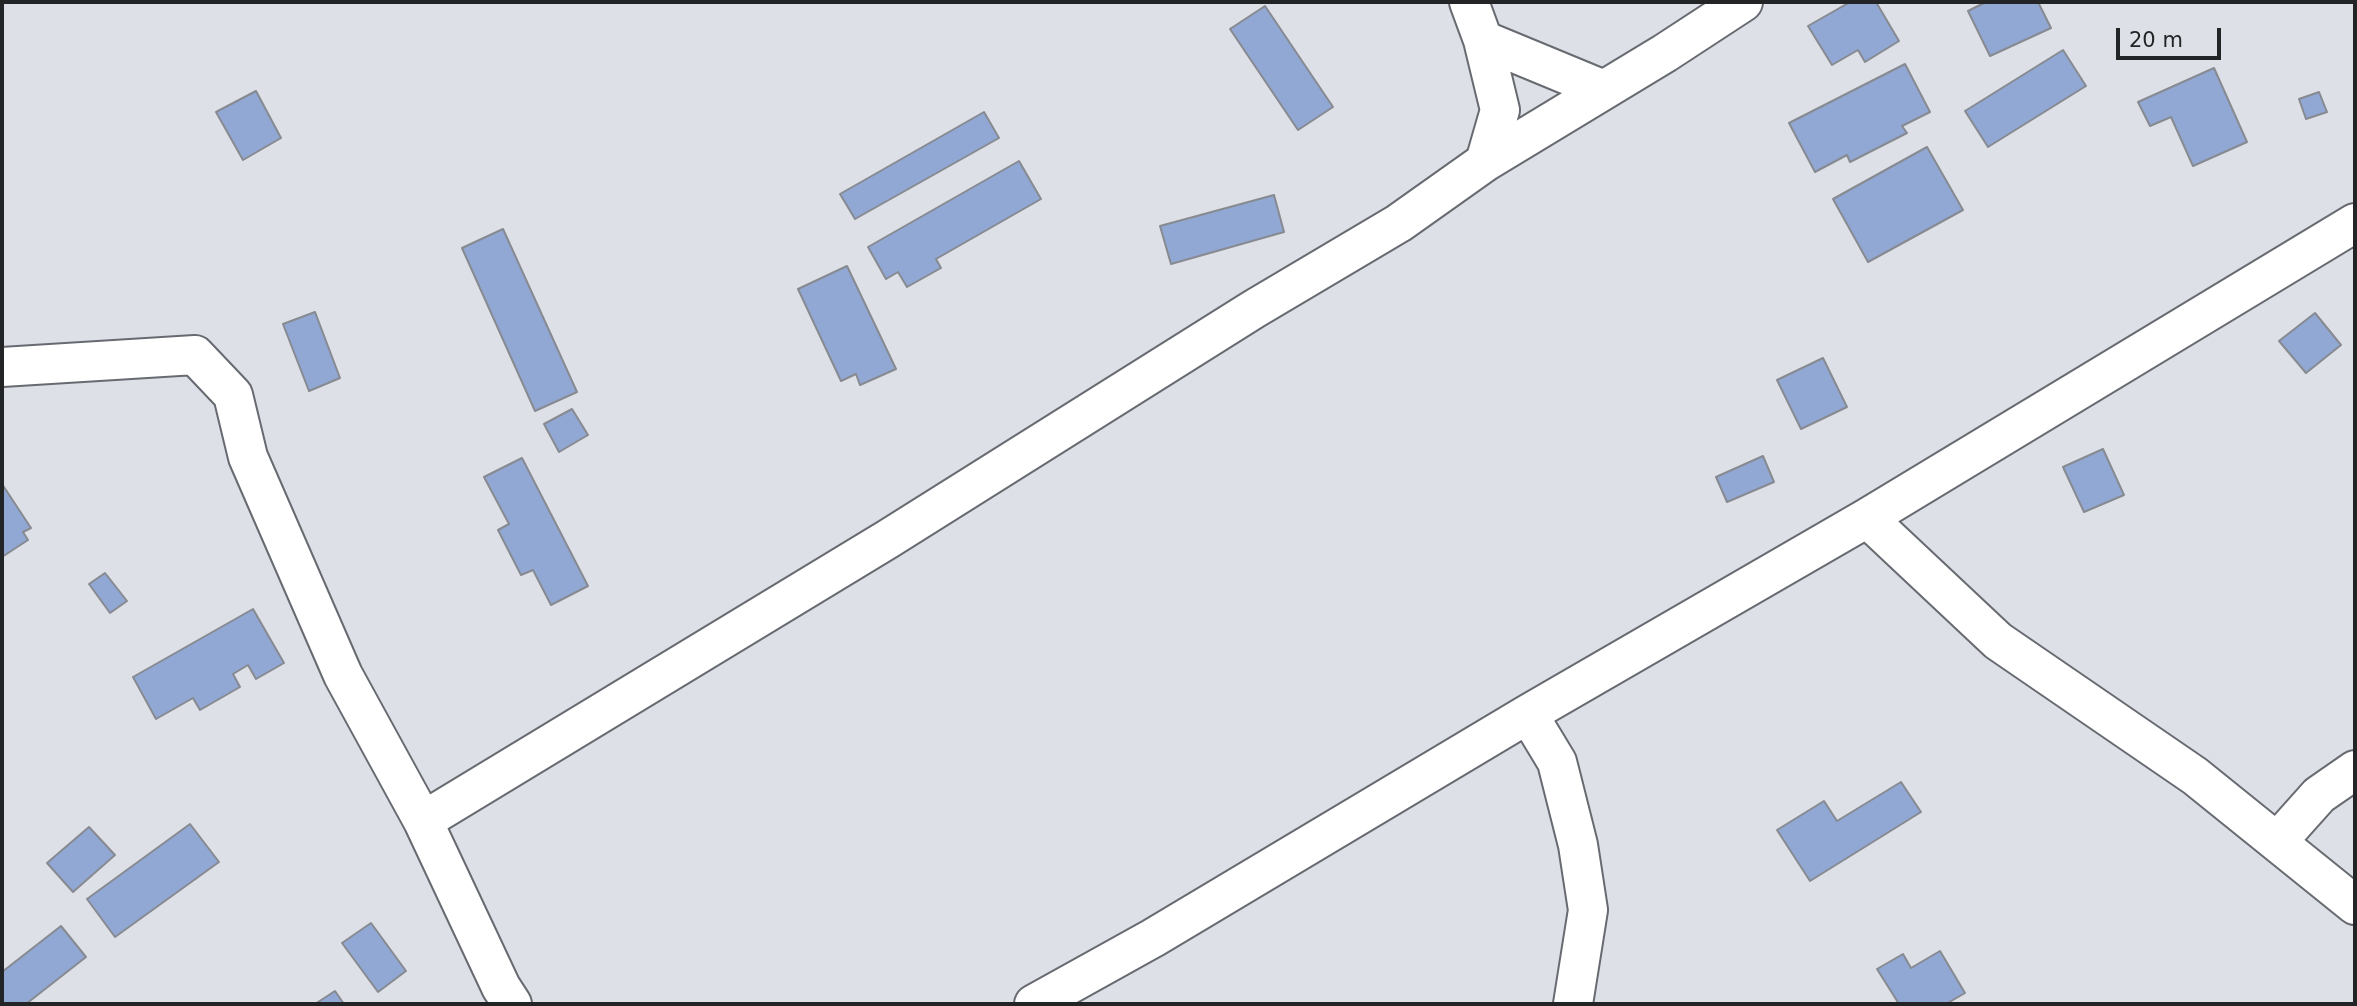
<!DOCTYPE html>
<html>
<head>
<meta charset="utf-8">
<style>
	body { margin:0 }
	#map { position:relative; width:2357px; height:1006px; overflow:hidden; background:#dde0e6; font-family:"DejaVu Sans",sans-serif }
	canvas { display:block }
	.frame { position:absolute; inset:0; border:4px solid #222426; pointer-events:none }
	.scale { position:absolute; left:2116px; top:28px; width:105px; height:32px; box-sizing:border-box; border:4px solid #222426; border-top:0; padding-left:9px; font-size:21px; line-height:24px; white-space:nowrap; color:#222426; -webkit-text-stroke:5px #dde0e6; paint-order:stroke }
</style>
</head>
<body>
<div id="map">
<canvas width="2357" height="1006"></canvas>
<div class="frame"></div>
<div class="scale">20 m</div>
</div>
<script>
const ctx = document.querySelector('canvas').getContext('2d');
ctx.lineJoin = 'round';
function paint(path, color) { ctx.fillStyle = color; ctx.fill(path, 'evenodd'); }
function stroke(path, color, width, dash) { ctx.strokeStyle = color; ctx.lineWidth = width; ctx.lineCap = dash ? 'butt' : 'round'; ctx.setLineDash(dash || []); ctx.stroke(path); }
const building = new Path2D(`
	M1850,2H1876L1899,41L1865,62L1858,50L1832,65L1808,26Z
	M1986,2H2038L2051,28L1990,56L1968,11Z
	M1265,6L1333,107L1298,130L1230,29Z
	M2063,50L2086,86L1988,147L1965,111Z
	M1905,64L1930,112L1902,126L1907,133L1850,162L1847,155L1815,172L1789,123Z
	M2214,68L2247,142L2193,166L2171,117L2150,126L2138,102Z
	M256,91L281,138L243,160L216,112Z
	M2319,92L2327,112L2306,119L2299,99Z
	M984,112L999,138L855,219L840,194Z
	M1927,147L1963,210L1868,262L1833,199Z
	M1019,161L1041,199L936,259L941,268L907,287L898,272L886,279L868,247Z
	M1274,195L1284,232L1171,264L1160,226Z
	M503,229L577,392L535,411L462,248Z
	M847,266L896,369L860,385L856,374L841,381L798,289Z
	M315,312L340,378L309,391L283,324Z
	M2315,313L2341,345L2306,373L2279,341Z
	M1823,358L1847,407L1801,429L1777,380Z
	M572,409L588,435L559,452L544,424Z
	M2103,449L2124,495L2084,512L2063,467Z
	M1763,456L1774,482L1727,502L1716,477Z
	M522,458L588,586L551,605L533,570L521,575L498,530L509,524L484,477Z
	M2,484L31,528L23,532L28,540L2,557Z
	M105,573L127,601L110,613L89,584Z
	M253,609L284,663L256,679L248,665L233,674L240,687L200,710L193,698L156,719L133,677Z
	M1901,782L1921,812L1810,881L1777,830L1824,801L1837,821Z
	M190,824L219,862L115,937L87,899Z
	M89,827L115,855L73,892L47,863Z
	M371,923L406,971L378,992L342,943Z
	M61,926L86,957L26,1004H2V972Z
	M1940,951L1965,993L1946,1004H1899L1877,969L1903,954L1911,968Z
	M335,991L344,1004H315Z`);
paint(building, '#91a8d5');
stroke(building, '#878a90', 2);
const minor = new Path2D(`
	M1469,2L1483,40L1500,110L1485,162
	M1483,40L1604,90
	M2,367L195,355L233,395L248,457L343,675L423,821L501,987L512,1004
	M1867,518L1998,641L2195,776L2355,905
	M1528,714L1557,762L1578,845L1588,910L1573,1004
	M423,821L888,539L1254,309L1399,223L1485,162L1665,53L1743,2
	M2277,842L2319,795L2355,770
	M1034,1004L1153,938L1528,714L1867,518L2355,223`);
stroke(minor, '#676a70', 42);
stroke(minor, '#fff', 38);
</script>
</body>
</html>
